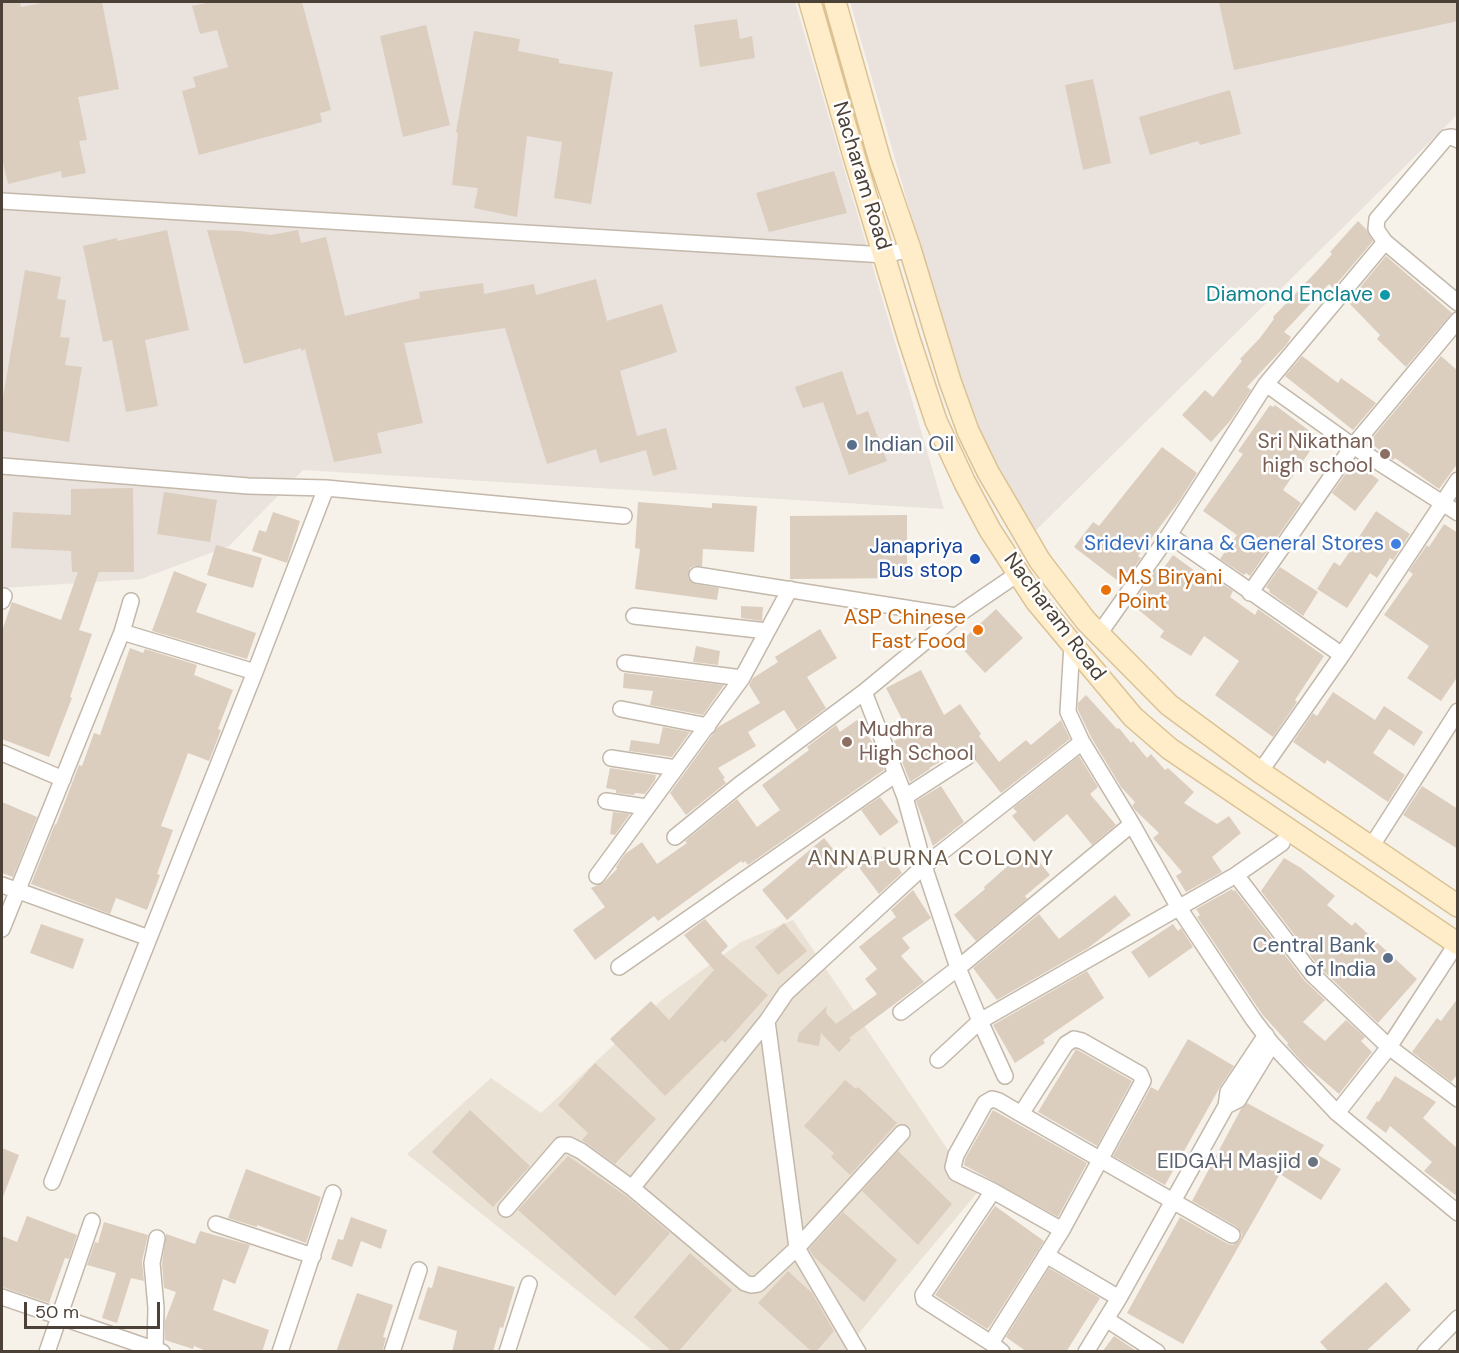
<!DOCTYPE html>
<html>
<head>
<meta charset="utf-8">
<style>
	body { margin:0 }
	#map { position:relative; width:1459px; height:1353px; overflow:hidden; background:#f6f1e9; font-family:"DM Sans",sans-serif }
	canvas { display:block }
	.frame { position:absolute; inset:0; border:3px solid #4b4136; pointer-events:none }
	.scale { position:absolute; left:24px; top:1302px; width:136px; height:27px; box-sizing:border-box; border:3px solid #4b4136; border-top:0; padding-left:8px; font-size:18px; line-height:21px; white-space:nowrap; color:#4b4136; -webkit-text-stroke:4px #fff; paint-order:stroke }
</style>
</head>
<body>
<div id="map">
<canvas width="1459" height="1353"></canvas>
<div class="frame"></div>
<div class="scale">50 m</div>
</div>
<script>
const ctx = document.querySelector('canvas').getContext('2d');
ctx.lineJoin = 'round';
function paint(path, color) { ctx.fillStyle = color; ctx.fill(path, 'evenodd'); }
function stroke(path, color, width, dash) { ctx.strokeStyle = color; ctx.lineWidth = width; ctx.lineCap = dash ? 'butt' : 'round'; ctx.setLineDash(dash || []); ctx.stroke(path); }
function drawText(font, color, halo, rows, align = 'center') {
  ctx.font = font + ' "DM Sans",sans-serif'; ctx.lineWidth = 5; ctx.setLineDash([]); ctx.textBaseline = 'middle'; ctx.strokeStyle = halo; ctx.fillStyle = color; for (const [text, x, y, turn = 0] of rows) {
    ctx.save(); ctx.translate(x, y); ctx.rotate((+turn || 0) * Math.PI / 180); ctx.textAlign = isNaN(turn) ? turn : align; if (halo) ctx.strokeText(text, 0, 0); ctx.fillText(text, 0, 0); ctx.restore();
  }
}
paint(new Path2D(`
	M793,920L977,1193L844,1351H653L407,1154L491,1078L541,1113L664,998L741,942Z`), '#ebe2d6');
paint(new Path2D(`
	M2,2H795L944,509L303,470L229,546L141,579L2,588Z
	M850,2H1457V115L1025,541L962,392Z`), '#e9e2dd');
paint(new Path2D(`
	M2,2H20L21,7L47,2H102L119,89L78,97L87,140L79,141L86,173L62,178L61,171L8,184L2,158Z
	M211,2H302L331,110L320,113L322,122L199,155L182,91L196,87L193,77L228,67L217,30L200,34L192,6Z
	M1219,2H1458V21L1234,70Z
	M737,19L740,39L752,36L755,58L700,67L694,25Z
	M426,25L450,125L403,137L380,36Z
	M474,31L520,39L518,51L559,59V63L613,72L591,204L554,198L562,142L527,136L517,217L474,208L478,188L452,185L458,133L456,132Z
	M1093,79L1111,163L1083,170L1065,85Z
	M1230,90L1241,134L1200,145L1198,141L1150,155L1139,117Z
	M834,171L847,213L769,232L756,193Z
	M1358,221L1366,229L1373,241L1333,288L1329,284L1284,332L1291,337L1287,344L1247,387L1251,390L1231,420L1211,442L1182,415L1205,390L1213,397L1242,361L1240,359L1260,338L1274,319L1273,317L1316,272L1332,254L1330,252Z
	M167,230L189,330L145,340L158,406L126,412L112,340L103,342L83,246L117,238V241Z
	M207,230L240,231L271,235L298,230L301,243L326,237L345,316L420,298L419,292L483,283L484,294L534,284L536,295L596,279L607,321L662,304L677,352L620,371L637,436L666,428L677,469L653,476L646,450L600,463L596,449L547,464L505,328L404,343L423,423L377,433L382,453L334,462L305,349L301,351V348L244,364Z
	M1386,256L1452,313L1406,367L1377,339L1380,335L1348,302Z
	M25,270L61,277L57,299L66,300L60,337L70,338L65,365L82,367L69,442L2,431V403Z
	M1302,356L1338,383L1341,378L1376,403L1353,430L1285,376Z
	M1441,356L1458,371V463L1439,489L1395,458L1393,460L1369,442Z
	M842,371L857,415L868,411L887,461L849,475L823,402L803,408L795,387Z
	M1270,405L1273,407L1275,405L1319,438L1283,490L1301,503L1250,576L1246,573L1244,575L1220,559L1237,535L1203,511L1243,454L1238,451Z
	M1162,447L1197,473L1180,500L1138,556L1141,558L1122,584L1074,547L1093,522L1099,526Z
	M1354,462L1379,480L1355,511L1332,493Z
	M133,488L134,572H99L79,630L92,634L70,697L72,698L49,757L2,739V631L12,602L61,620L78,572H72L71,551L11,548L13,512L71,515V489Z
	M164,492L217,500L210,542L157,534Z
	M638,502L712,508V503L757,506L754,552L703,549L702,566H694L690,568L688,578L695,584L719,588L717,600L635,589L640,549L635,548Z
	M1376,511L1410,534L1393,560L1390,558L1377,578L1370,573L1347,608L1317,589L1334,562L1340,566Z
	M273,512L300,521L287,563L252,551L259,530L266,532Z
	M907,515V578L790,579V516Z
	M1444,524L1458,533V676L1441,701L1407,678L1429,646L1384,615L1413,574L1409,571L1427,545L1429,547Z
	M216,545L262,558L253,588L207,575Z
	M1173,555L1206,579L1209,575L1233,591L1230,597L1255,615L1258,609L1324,656L1295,700L1297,702L1273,737L1215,695L1239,661L1204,636L1191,656L1160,637L1164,631L1134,606L1140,598L1138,596L1156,570L1160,573Z
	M1280,567L1318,592L1303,616L1269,592L1270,590L1266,587Z
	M174,571L207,584L196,612L256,633L247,659L152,631Z
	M741,606L763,607L762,621L741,618Z
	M996,609L1023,638L985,673L958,644Z
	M820,629L837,658L807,677L826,708L797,730L784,710L748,732L756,746L718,768L725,778L723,779L726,783L686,815L670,793L718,727L760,703L749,685L753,678L778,662L775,657Z
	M696,646L720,651L718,665L693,662Z
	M130,648L143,653L145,649L197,665L194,675L233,690L218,729L221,730L209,761L188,753L161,826L173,830L157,874L160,875L147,910L116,898L110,914L31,884L55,824L56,825L79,765L82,766L94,733L100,735Z
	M921,670L944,715L960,704L981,734L979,736L999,762L1026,740L1031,745L1061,720L1070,739L1001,793L976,761L975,751L967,747L929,768L930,769L910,782L894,741L909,733L886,688Z
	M624,673L724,685L703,715L650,705L653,691L623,688Z
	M1333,692L1375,720L1384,706L1423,732L1414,746L1389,729L1373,753L1405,775L1388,802L1327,760L1325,764L1293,742L1313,713L1317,716Z
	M1086,695L1117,729L1119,728L1131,743L1133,741L1147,758L1151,754L1165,770L1168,768L1194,792L1184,803L1217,824L1229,816L1241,833L1212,857L1222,872L1186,892L1176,876L1182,872L1153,838L1159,833L1135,810L1132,806L1135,802L1121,787L1091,737L1078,710V703Z
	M857,720L873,743L884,770L748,865L745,861L743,863L741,861L658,921L654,916L595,960L573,930L605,907L591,888L604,882L617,869L616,867L625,854L642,842L657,864L687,843L685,841L737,799L757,827L780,810L762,785L809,750L807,747L836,725L840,732Z
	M663,727L690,732L672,757L629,751L631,740L659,744Z
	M1079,756L1098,787L1090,794L1116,825L1092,845L1067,814L1034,842L1012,816L1017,812L1013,808Z
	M610,768L656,775L655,780L645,794L635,793L634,795L616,793V790L606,788Z
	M941,786L964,822L933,846L916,801Z
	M1422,786L1458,809V849L1403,815Z
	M880,797L899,822L880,836L861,810Z
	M2,802L37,817L13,877L2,873Z
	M613,812L630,814L615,835L610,834Z
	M824,838L848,867L787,920L762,890Z
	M884,847L902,873L879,894L858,866Z
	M1028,848L1050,875L1025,896L1027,899L976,941L954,915L985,889L984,887Z
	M1284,858L1301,868L1335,896L1327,905L1352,926L1355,922L1417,979L1378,1023L1319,967L1261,891Z
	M1232,889L1233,891L1235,890L1304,980L1325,1000L1303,1022L1325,1041L1346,1020L1365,1037L1361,1041L1372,1052L1339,1094L1302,1062L1287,1045L1288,1043L1262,1014L1197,917L1200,915L1196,909Z
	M913,890L931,918L902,938L910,948L901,956L924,982L849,1038L851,1040L839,1052L821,1033L819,1046L797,1042L799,1033L827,1006L826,1013L836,1024L877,994L865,979L877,969L859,947L896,917L891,910Z
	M1115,895L1131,915L1088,948L997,1000L973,968L1039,914L1059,939Z
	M705,919L728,946L721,953L768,995L725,1043L722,1040L665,1096L610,1039L651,1001L669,1020L714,970L684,935Z
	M784,923L807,951L778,975L755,947Z
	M41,924L84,939L73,969L30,953Z
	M1173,924L1178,931L1181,928L1193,947L1149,978L1131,952Z
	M1087,971L1104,998L1043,1040L1045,1043L1015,1063L993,1025Z
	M1458,998V1074L1451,1082L1412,1052L1437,1018L1441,1021Z
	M1188,1039L1234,1066L1220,1087L1165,1185L1113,1156L1151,1087L1158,1091Z
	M1076,1049L1132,1081L1097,1146L1038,1112Z
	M595,1063L656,1119L615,1164L582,1140L588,1133L558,1105Z
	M1395,1076L1436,1102L1423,1118L1458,1149V1197L1424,1171L1432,1162L1390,1126L1386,1133L1366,1118L1377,1101L1379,1102Z
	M845,1080L856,1089L858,1087L897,1123L850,1175L831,1157L834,1153L804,1126Z
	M1247,1103L1324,1145L1318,1155L1341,1169L1321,1200L1280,1174L1183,1344L1127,1313L1180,1217L1228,1244L1233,1245L1240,1240L1242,1234L1237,1227L1192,1201L1241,1109Z
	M470,1110L530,1166L493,1207L432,1152Z
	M993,1110L1087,1163L1058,1217L964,1165L965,1159Z
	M2,1148L19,1155L3,1197L2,1196Z
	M898,1151L952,1204L918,1245L862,1191Z
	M568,1156L626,1196L670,1233L615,1296L518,1210Z
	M246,1169L321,1197L306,1243L257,1225V1227L228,1218Z
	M995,1206L1044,1241L990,1326L987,1329L935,1295Z
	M843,1212L897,1260L864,1302L814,1257L809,1249Z
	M27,1216L77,1235L69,1259L65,1258L49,1303L2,1287V1236L17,1242Z
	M351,1217L387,1230L381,1249L361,1241L352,1267L331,1259L338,1239L343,1240Z
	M104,1222L148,1235L142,1261L144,1281L131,1278L117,1323L102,1318L116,1273L87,1265L95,1242L98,1243Z
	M200,1231L250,1245L235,1284L223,1279L213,1310L269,1330L262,1352H209L194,1346L193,1349L165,1340V1321L176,1292L164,1288L162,1264L166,1234L195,1244Z
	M690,1253L732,1290L678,1352H672L634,1317Z
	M438,1266L515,1287L503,1328L500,1327L493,1352H452L457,1331L418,1319L428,1287L432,1288Z
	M1049,1268L1100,1298L1066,1352H1027L1006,1337Z
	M788,1271L812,1293L834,1331L816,1352H812L758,1303Z
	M1386,1282L1411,1310L1365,1352H1329L1320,1342Z
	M357,1293L393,1305L383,1337L386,1338L382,1352H336Z
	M1114,1336L1138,1352H1102Z`), '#dccebf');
const minor = new Path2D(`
	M2,201L885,255L910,249
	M1385,242L1376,229L1377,219L1446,138L1452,137L1458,140
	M1266,384L1353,446L1458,513
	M2,466L248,486L326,488L624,516
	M1169,535L1342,655
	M697,575L956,616
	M1250,593L1353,446L1458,320
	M2,601L4,596
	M634,616L767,631
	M122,632L255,672
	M1099,634L1169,535L1266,384L1385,242L1458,303
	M1072,644L1068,712L1082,742L1132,824L1179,908L1253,1019L1272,1044L1337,1113L1458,1213
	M625,663L742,678
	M864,692L905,797L924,866L958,968L980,1021L938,1060
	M621,709L708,726
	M2,753L63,779
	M611,758L676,768
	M1260,772L1342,655L1458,480
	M905,797L967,757
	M606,801L646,807
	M675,837L739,785L864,692L956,616L1019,573
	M1371,847L1458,711
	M1236,875L1312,974L1389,1047L1458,1099
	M597,876L742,678L790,589
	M2,885L149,938
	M2,929L122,632L131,601
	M619,967L896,774
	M901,1012L958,968L1132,824
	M1266,1035L1228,1092L1226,1106L1238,1100L1272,1044
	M1005,1076L980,1021L1236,875L1282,843
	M1337,1113L1389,1047L1457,943
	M1021,1114L1232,1235
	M52,1182L255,672L326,488
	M632,1188L767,1021
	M506,1209L561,1145H569L581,1151L632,1188L745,1283L751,1285L758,1284L797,1248L902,1133
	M216,1224L313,1256
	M1046,1255L1119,1298
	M2,1297L162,1352
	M1106,1319L1157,1352
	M991,1343L924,1300L923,1295L993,1191
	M47,1352L92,1221
	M155,1352L156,1308L152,1263L157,1238
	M280,1352L333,1193
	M392,1352L419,1270
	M507,1352L529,1284
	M858,1352L797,1248L767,1021L786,993L924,866L1082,742
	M1002,1352L991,1343L1062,1230L1143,1081L1140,1074L1082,1041L1074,1039L1066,1044L1021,1114L999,1101L992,1099L985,1103L956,1155L953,1167L956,1173L993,1191L1062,1230
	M1086,1352L1119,1298L1226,1106
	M1425,1352L1458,1318`);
const secondary = new Path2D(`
	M810,2L854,156L909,339L936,421L965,483L990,530L1036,601L1133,717L1170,749L1458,944
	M835,2L880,161L910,249L950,381L968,431L988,472L1040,561L1086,621L1169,705L1260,772L1458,906`);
stroke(minor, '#c3b8aa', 18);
stroke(secondary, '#dbc293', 24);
stroke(minor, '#fff', 15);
stroke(secondary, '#ffedca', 21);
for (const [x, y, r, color] of [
	[1385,295,6,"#0f9aa8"],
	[852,445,6,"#5c6f8a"],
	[1385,454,6,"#8d6e63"],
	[1396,544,6,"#3f7fe0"],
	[975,559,6,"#1a4fb4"],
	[1106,590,6,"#e8710a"],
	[978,630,6,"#e8710a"],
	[847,742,6,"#8d6e63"],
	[1388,958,6,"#5c6f8a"],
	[1313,1162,6,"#6b7280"]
]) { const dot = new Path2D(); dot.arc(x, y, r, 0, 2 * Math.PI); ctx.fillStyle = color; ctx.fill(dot); stroke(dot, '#fff', 2); }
drawText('21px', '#4b4136', '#fff', [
	["Nacharam Road",861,176,73],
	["Nacharam Road",1054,617,53]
]);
drawText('21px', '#0d838f', '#fff', [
	["Diamond Enclave",1373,295]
], 'right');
drawText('21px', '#785e54', '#fff', [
	["Sri Nikathan",1373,442],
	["high school",1373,466],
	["Mudhra",859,730,"left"],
	["High School",859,754,"left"]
], 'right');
drawText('21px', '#4e5e75', '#fff', [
	["Indian Oil",864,445],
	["Central Bank",1376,946,"right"],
	["of India",1376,970,"right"]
], 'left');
drawText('21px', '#366cbe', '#fff', [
	["Sridevi kirana & General Stores",1384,544]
], 'right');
drawText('21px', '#164399', '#fff', [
	["Janapriya",963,547],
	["Bus stop",963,571]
], 'right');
drawText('21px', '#c56008', '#fff', [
	["M.S Biryani",1118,578],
	["Point",1118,602],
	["ASP Chinese",966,618,"right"],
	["Fast Food",966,642,"right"]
], 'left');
drawText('21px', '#5b616d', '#fff', [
	["EIDGAH Masjid",1301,1162]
], 'right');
ctx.letterSpacing = '1.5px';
drawText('22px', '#6f5d4c', '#fff', [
	["ANNAPURNA COLONY",931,859]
]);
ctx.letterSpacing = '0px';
</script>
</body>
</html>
